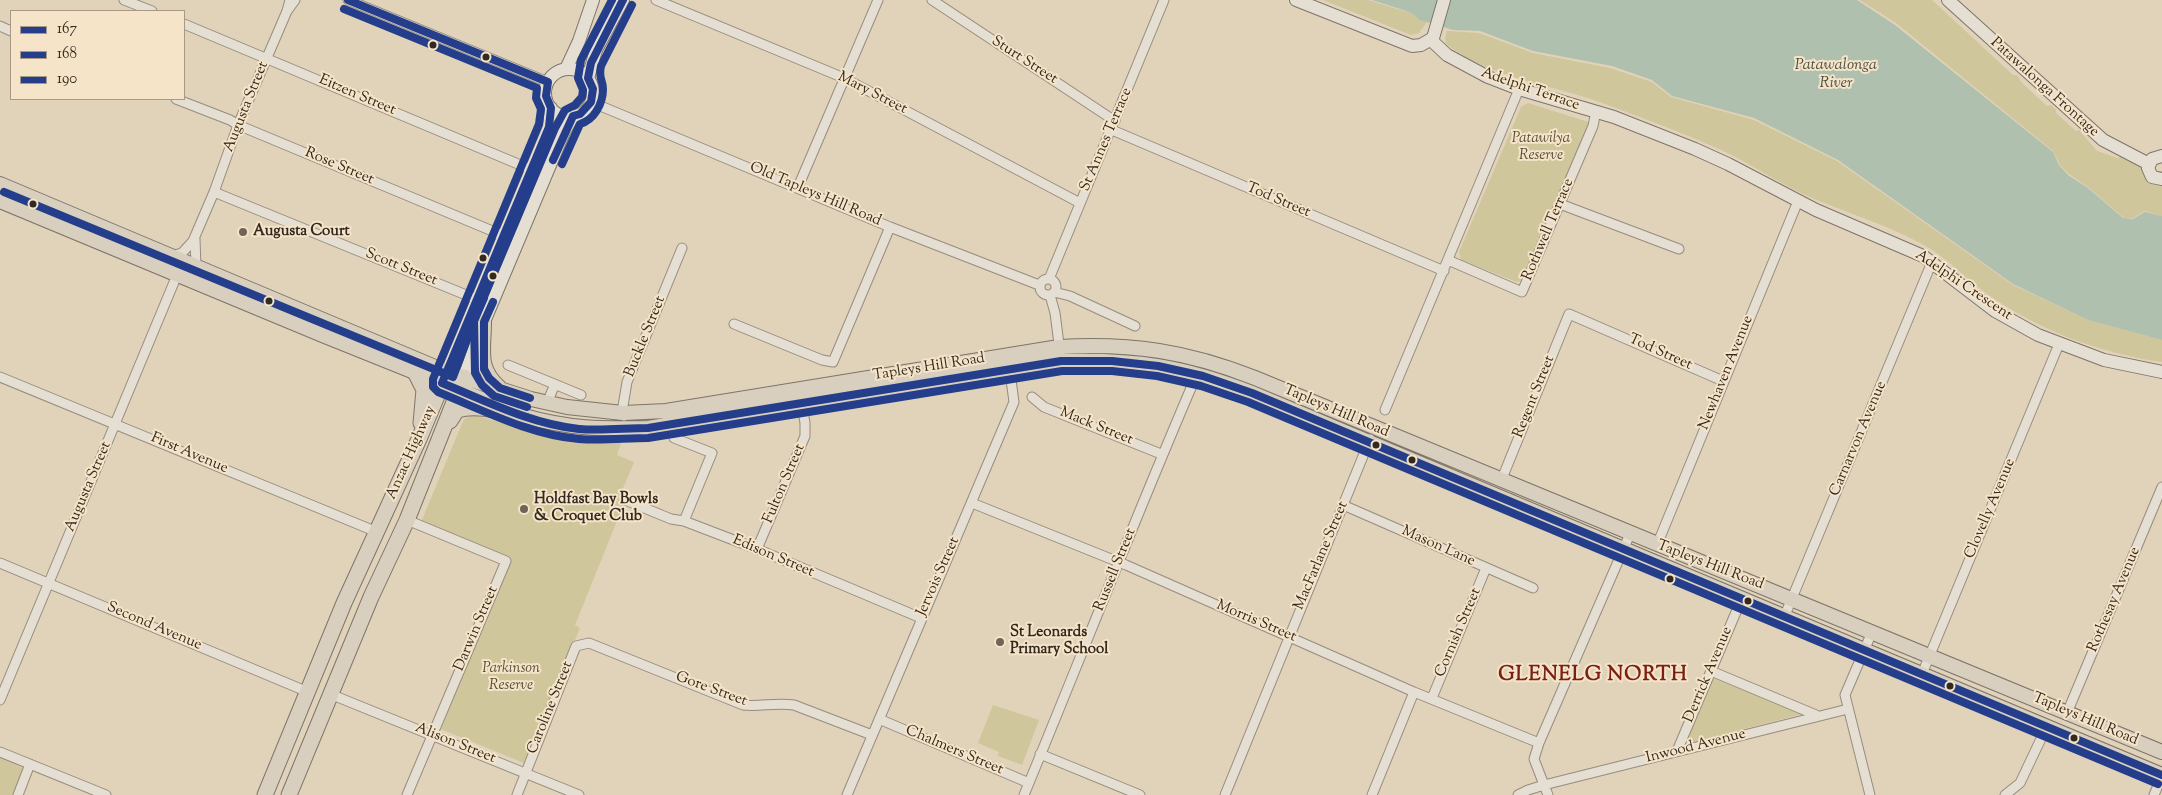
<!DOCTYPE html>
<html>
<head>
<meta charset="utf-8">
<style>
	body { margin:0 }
	#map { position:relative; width:2162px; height:795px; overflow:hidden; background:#e1d2ba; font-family:"Sorts Mill Goudy",serif }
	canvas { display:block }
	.legend { position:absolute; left:10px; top:10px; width:175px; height:90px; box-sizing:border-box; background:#f5e4c8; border:1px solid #a79985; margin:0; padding:6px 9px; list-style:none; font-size:15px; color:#322920 }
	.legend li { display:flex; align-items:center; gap:10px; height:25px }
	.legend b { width:25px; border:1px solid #a79985 }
</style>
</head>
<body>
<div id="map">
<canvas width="2162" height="795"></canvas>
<ul class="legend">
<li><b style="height:6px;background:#243e8c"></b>167</li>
<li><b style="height:6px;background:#243e8c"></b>168</li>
<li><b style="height:6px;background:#243e8c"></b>190</li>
</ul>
</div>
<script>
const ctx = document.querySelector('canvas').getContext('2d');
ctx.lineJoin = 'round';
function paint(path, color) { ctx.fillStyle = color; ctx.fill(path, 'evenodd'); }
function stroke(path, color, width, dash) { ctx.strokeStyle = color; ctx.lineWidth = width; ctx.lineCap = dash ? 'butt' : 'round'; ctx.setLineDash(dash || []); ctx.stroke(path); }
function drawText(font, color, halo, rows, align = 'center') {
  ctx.font = font + ' "Sorts Mill Goudy",serif'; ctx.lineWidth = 4; ctx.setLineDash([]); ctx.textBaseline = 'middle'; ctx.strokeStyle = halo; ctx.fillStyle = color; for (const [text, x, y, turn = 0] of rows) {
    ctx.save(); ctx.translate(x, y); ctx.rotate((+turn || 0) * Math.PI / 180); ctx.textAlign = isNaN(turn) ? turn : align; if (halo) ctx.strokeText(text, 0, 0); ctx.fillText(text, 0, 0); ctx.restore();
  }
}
paint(new Path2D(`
	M1323,0H1368L1429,19L1419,33L1411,35Z
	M1860,0H1932L2013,75H2017L2022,83L2047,106L2051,105L2056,110V113L2076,131L2079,130L2097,151L2118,158L2122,156L2137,164L2156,185L2162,186V216L2145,211L2133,218H2124L2088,187L2069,174L2060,165L2053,151L1896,23Z
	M1447,31L1479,33L1533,53L1610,68L1652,82L1671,97L1754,120L1837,161L2013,285L2088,320L2162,340V362C2099,353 2035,329 1983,291C1962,275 1944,255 1920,243C1883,223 1841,211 1803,194C1774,180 1748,162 1719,149C1683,133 1645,119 1608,105C1556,85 1491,79 1446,44L1445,38Z
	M1528,103L1588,122L1589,125L1523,280L1517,282L1461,260L1459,252L1521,107Z
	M473,415L569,440H622L617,455L634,462L621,493L627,496L575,625L580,628L524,763L441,729L511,559L421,522L464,419Z
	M1713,678L1802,714L1685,744Z
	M993,705L1039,720L1022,765L998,756L999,752L978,743Z
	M0,758L25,769L13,795H0Z`), '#cfc69c');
paint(new Path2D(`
	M1372,0H1857L1895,25L2053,152L2059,165L2068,175L2088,188L2123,218L2133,219L2145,212L2162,216V340L2088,320L2013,284L1838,160L1754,118L1672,96L1652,80L1612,66L1533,51L1480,31L1453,30L1420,20L1413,14L1403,10Z`), '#afc0af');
const street = new Path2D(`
	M124,0L152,11
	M290,0L287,11L295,0
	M348,0L548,82
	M656,0L844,78L1080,203
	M932,0L1115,121
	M184,24L530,169
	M0,26L11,31
	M176,99L230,120L238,125L502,235
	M591,102L890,227L1039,285
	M1112,130L1444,271
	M798,187L878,0
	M214,192L476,299
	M1560,204L1679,249
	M195,239L196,267
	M170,256L182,253L193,241L214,192L238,125L287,11
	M1448,260L1522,292L1593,126L1596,111
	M1040 287a8 8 0 1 1 16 0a8 8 0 1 1-16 0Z
	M1049,279L1164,0
	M1054,292L1070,296L1135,326
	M1050,295L1055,313L1060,352
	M734,324L822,360L833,362L890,227
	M508,365L581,395
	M0,377L377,532
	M1032,397L1044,407L1161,454
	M547,403L555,384
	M1385,410L1519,89
	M624,416L623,406L627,382L682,248
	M674,438L712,453L684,521
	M1501,481L1569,314L1723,381
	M625,500L671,519L684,521L757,549L921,618
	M972,503L1126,565L1414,692L1539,743
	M1343,505L1533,588
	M407,520L506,561L407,795
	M1657,545L1798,201
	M757,549L805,436V423L801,399
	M0,563L308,692
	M1785,615L1932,262
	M1711,671L1816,715
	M1922,674L2059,344
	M330,694L579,795
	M1432,698L1486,568
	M0,700L177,275
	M2067,713L2162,487
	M879,719L1029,783
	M1677,751L1742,598
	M0,752L106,795
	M1040,754L1140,795
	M18,795L30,764
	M517,795L576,646L589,643L743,705C760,707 776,702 794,705L872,735
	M847,795L1014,402L1009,365
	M1024,795C1082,655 1137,513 1197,374
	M1225,795L1370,439
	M1372,795L1414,692
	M1518,795L1528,790L1544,785L1534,759L1539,743L1630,534
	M1548,795L1544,785L1848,709
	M1870,795L1845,695L1872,632
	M2005,795L2020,783L2047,726
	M2154,795L2162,776`);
const secondary = new Path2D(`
	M1296,0L1412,46L1421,45L1433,38L1444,0
	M1948,0L2103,140L2149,164
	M1431,40L1447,55L1488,77L1519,89L1614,117L1695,149L1728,164L1816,210L1923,256L1995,311L2038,335L2104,360L2162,372
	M566,69L579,41L593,0
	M545 93a24 24 0 1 1 48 0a24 24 0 1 1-48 0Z
	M588,78L596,50L623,0
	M2162,156L2152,159L2148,168L2152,177L2162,179
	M447,372L549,127L551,108
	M464,377L484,322L564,132L573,116`);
const primary = new Path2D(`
	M0,184L447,372L531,399L567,407L623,413L666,411L1059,347C1132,343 1187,351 1255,378C1557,504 1860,627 2162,752
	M0,201L325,336L524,416C570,429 601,429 648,428L1061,361C1135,359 1183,366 1252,393L2162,775
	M484,322C484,350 477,367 499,387`);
const highway = new Path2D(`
	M415,372L424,390L421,423
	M450,421L457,410C478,404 503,412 524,416
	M265,795L344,603L419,439L447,372
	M289,795L371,597L407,520L464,377`);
stroke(street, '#968c7e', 11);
stroke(secondary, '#7d7569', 14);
stroke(primary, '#7d7569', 16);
stroke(highway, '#7d7569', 17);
stroke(street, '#e5ded3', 9);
stroke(secondary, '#e5ded3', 12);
stroke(primary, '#d9cfbe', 14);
stroke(highway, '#d9cfbe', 15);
stroke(new Path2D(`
	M348,0L548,82L546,96L551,108L549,127L442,383C486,401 531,424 579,429C602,431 626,428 648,428L1061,361H1112L1158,366L1203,376L1252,393L2162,775
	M553,160L573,116L580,114L591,102L593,89L588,78L591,63L623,0
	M493,302L484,322V369L489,378L500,388L530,398`), '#243e8c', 8);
stroke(new Path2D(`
	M344,9L537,88L536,98L541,109L539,124L433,379V387L438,392C483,410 530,435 579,439C602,441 626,438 648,438L1062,371H1112L1157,376L1201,386L1248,402L2158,784
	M562,164L580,124C594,120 603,104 603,89C603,79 598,79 601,66L632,5
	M484,298L474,321L475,373L482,385L494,396L527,407`), '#243e8c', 8);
stroke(new Path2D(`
	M4,192L453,377L475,318L555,128L565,110L575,105L582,97L583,90L578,78L581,60L612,0`), '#243e8c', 8);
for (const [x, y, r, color] of [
	[433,45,4.5,"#322920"],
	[486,57,4.5,"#322920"],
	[33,204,4.5,"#322920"],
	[243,232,5,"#6f6456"],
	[483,258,4.5,"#322920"],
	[493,276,4.5,"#322920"],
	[269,301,4.5,"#322920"],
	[1376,445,4.5,"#322920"],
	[1412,460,4.5,"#322920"],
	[524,509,5,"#6f6456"],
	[1670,579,4.5,"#322920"],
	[1748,601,4.5,"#322920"],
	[1000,642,5,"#6f6456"],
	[1950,686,4.5,"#322920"],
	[2074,738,4.5,"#322920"]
]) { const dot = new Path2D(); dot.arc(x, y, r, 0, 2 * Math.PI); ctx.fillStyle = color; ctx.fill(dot); stroke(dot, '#f5e4c8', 2); }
drawText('15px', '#322920', '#f5e4c8', [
	["Sturt Street",1024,61,33],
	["Patawalonga Frontage",2044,88,42],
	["Adelphi Terrace",1530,90,19],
	["Mary Street",872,94,27],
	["Eitzen Street",357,96,23],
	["Augusta Street",247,107,-68],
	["St Annes Terrace",1107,140,-67],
	["Rose Street",339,167,23],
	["Old Tapleys Hill Road",815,195,23],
	["Tod Street",1278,201,23],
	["Rothwell Terrace",1549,230,-67],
	["Scott Street",401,268,22],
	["Adelphi Crescent",1963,286,34],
	["Buckle Street",646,337,-68],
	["Tod Street",1660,353,24],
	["Tapleys Hill Road",929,368,-9],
	["Newhaven Avenue",1727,373,-68],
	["Regent Street",1535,397,-68],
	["Tapleys Hill Road",1336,412,23],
	["Mack Street",1096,427,22],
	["Carnarvon Avenue",1859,439,-67],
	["Anzac Highway",412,453,-66],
	["First Avenue",189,454,23],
	["Fulton Street",785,484,-67],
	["Augusta Street",89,487,-67],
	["Clovelly Avenue",1991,509,-67],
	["Mason Lane",1438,547,24],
	["MacFarlane Street",1322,556,-67],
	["Edison Street",773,557,23],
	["Tapleys Hill Road",1710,566,21],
	["Russell Street",1116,570,-68],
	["Jervois Street",939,577,-66],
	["Rothesay Avenue",2115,600,-67],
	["Morris Street",1256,622,23],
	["Second Avenue",154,627,23],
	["Darwin Street",477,629,-67],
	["Cornish Street",1459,633,-67],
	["Derrick Avenue",1709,675,-67],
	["Gore Street",711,690,20],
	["Caroline Street",551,708,-68],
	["Tapleys Hill Road",2085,720,23],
	["Alison Street",455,744,22],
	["Inwood Avenue",1696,747,-14],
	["Chalmers Street",954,751,23]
]);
drawText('italic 15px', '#564e39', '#f5e4c8', [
	["Patawilya",1541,139],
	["Reserve",1541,156],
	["Parkinson",511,669],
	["Reserve",511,686]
]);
drawText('bold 15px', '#322920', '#f5e4c8', [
	["Augusta Court",253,232],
	["Holdfast Bay Bowls",534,500],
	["& Croquet Club",534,517],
	["St Leonards",1010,633],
	["Primary School",1010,650]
], 'left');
drawText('italic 16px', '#4c4d42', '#f5e4c8', [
	["Patawalonga",1836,66],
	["River",1836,84]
]);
ctx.letterSpacing = '1px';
drawText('bold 20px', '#7a1f14', '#f5e4c8', [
	["GLENELG NORTH",1593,677]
]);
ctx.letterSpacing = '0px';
</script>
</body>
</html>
